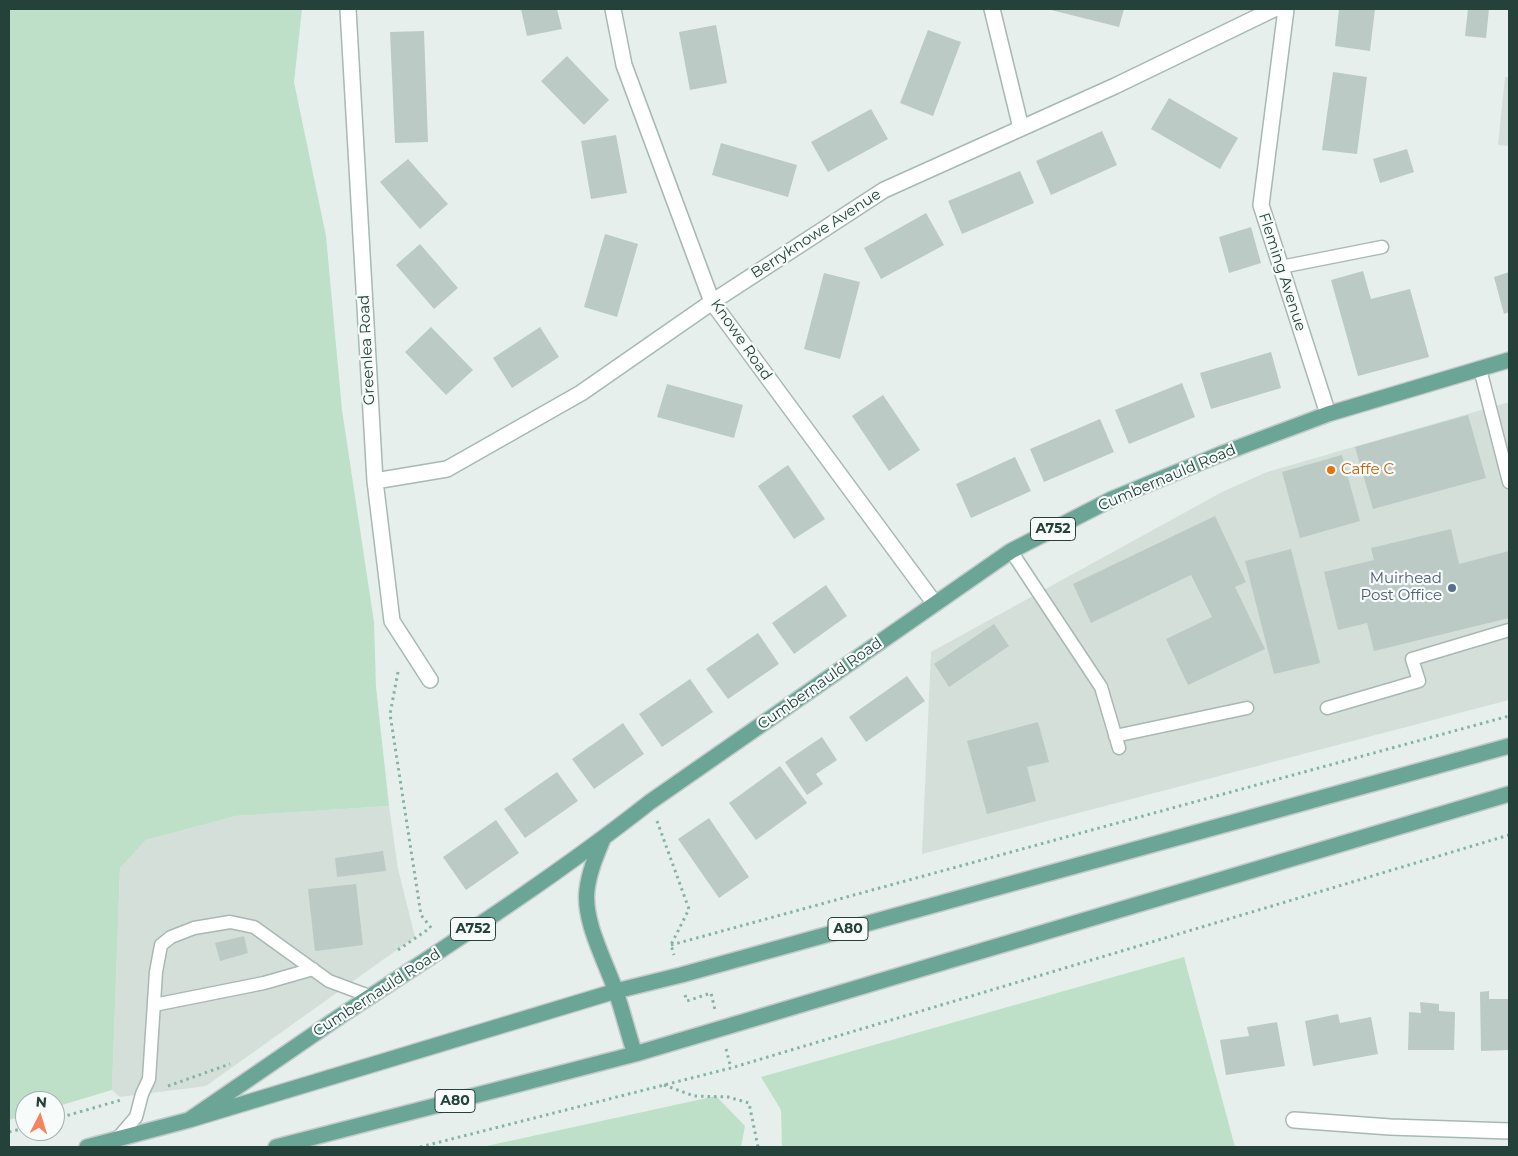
<!DOCTYPE html>
<html>
<head>
<meta charset="utf-8">
<style>
	body { margin:0 }
	#map { position:relative; width:1518px; height:1156px; overflow:hidden; background:#e6efeb; font-family:Montserrat,sans-serif }
	canvas { display:block }
	.frame { position:absolute; inset:0; border:10px solid #24423a; pointer-events:none }
	.north { position:absolute; left:15px; top:1091px; width:50px; height:50px; box-sizing:border-box; background:#f7fbf9; border:1px solid #a3b1ad; border-radius:50%; rotate:5deg; font-size:14px; font-weight:700; line-height:20px; text-align:center; color:#24423a }
	.north::after { content:''; display:block; margin:auto; width:18px; height:22px; background:#f4845f; clip-path:polygon(50% 0,100% 100%,50% 72%,0 100%) }
</style>
</head>
<body>
<div id="map">
<canvas width="1518" height="1156"></canvas>
<div class="frame"></div>
<div class="north">N</div>
</div>
<script>
const ctx = document.querySelector('canvas').getContext('2d');
ctx.lineJoin = 'round';
function paint(path, color) { ctx.fillStyle = color; ctx.fill(path, 'evenodd'); }
function stroke(path, color, width, dash) { ctx.strokeStyle = color; ctx.lineWidth = width; ctx.lineCap = dash ? 'butt' : 'round'; ctx.setLineDash(dash || []); ctx.stroke(path); }
function drawText(font, color, halo, rows, align = 'center') {
  ctx.font = font + ' Montserrat,sans-serif'; ctx.lineWidth = 4.5; ctx.setLineDash([]); ctx.textBaseline = 'middle'; ctx.strokeStyle = halo; ctx.fillStyle = color; for (const [text, x, y, turn = 0] of rows) {
    ctx.save(); ctx.translate(x, y); ctx.rotate((+turn || 0) * Math.PI / 180); ctx.textAlign = isNaN(turn) ? turn : align; if (halo) ctx.strokeText(text, 0, 0); ctx.fillText(text, 0, 0); ctx.restore();
  }
}
paint(new Path2D(`
	M1505,77H1509V146L1498,145Z
	M1509,402V700L922,854L931,652L1222,492L1267,472Z
	M389,806L398,869L415,937L206,1086L120,1097L112,1090L120,868L146,840L236,816Z`), '#d4dfda');
paint(new Path2D(`
	M9,9H302L294,82L326,236L342,410L374,622L376,687L389,806L236,816L146,840L120,868L112,1090L55,1107V1101H25V1115L9,1120Z
	M1184,957L1235,1147H782L781,1110L761,1077Z
	M716,1096L745,1126L741,1147H482Z`), '#bfe0c8');
paint(new Path2D(`
	M521,9H557L562,29L527,36Z
	M1047,9H1124L1119,27Z
	M1339,9H1375L1370,51L1335,46Z
	M1468,9H1489L1486,38L1465,36Z
	M716,25L727,83L690,90L679,32Z
	M928,30L961,42L933,116L900,103Z
	M424,31L428,142L395,143L390,32Z
	M567,56L609,100L584,125L541,81Z
	M1333,72L1367,77L1357,154L1322,150Z
	M1169,98L1238,138L1220,169L1151,129Z
	M871,109L888,139L828,172L811,142Z
	M1102,131L1117,165L1051,195L1036,161Z
	M616,135L627,193L591,199L581,141Z
	M721,143L797,165L788,197L712,175Z
	M1407,149L1414,172L1380,183L1373,159Z
	M408,159L448,204L420,229L380,182Z
	M1020,171L1034,203L962,234L948,201Z
	M926,213L944,245L881,279L864,248Z
	M1251,227L1261,263L1229,273L1219,237Z
	M605,234L638,244L617,317L584,307Z
	M420,244L458,288L434,309L396,265Z
	M1363,271L1371,299L1410,289L1429,357L1358,376L1331,280Z
	M1509,272V312L1504,314L1494,277Z
	M824,273L860,282L840,359L804,349Z
	M431,327L473,370L446,395L405,352Z
	M540,327L559,357L512,388L493,358Z
	M1271,352L1281,388L1211,409L1200,373Z
	M1182,383L1195,417L1129,444L1115,410Z
	M667,384L743,405L734,438L657,417Z
	M883,395L920,450L889,471L852,416Z
	M1468,415L1486,478L1373,509L1355,447Z
	M1100,419L1114,452L1044,482L1030,449Z
	M1342,455L1360,521L1300,538L1282,472Z
	M1015,457L1031,491L971,518L956,484Z
	M788,465L825,519L794,539L758,486Z
	M1215,516L1246,582L1235,587L1265,649L1188,685L1166,639L1212,617L1191,575L1091,623L1073,584Z
	M1451,529L1459,564L1509,551V618L1374,651L1367,623L1338,630L1324,572L1374,560L1371,548Z
	M1291,549L1320,663L1274,674L1245,561Z
	M826,585L847,616L794,654L772,623Z
	M994,624L1009,646L949,687L934,664Z
	M758,633L779,664L728,699L706,669Z
	M907,676L925,701L866,742L849,717Z
	M690,679L713,712L662,747L639,714Z
	M1038,722L1049,762L1027,767L1036,801L987,814L967,741Z
	M623,723L644,754L594,789L572,759Z
	M822,737L837,760L816,774L823,784L807,795L785,762Z
	M780,766L807,803L756,840L729,803Z
	M557,772L578,801L525,838L504,809Z
	M709,818L749,877L719,898L678,839Z
	M496,820L519,853L466,890L443,857Z
	M383,851L386,871L337,877L335,858Z
	M356,884L363,945L315,951L308,889Z
	M244,936L248,953L220,961L215,943Z
	M1489,991V999H1509V1050L1481,1051L1480,992Z
	M1420,1002L1439,1004V1011L1455,1012L1454,1050H1408L1409,1012L1421,1013Z
	M1338,1014L1340,1023L1371,1017L1378,1054L1313,1066L1305,1021Z
	M1277,1022L1285,1066L1226,1075L1220,1040L1249,1036L1247,1027Z`), '#bbcac4');
const lane = new Path2D(`
	M1281,267L1382,247
	M1480,369L1509,482
	M1011,551L1101,687L1119,748
	M1327,708L1419,681L1412,659L1509,630
	M1115,736L1247,708
	M154,1005L264,983L313,969
	M117,1139L136,1117L142,1094L149,1079L156,972L161,945L171,937L194,928L230,922L254,927L329,981L372,997`);
const street = new Path2D(`
	M348,9L375,481L392,621L430,680
	M613,9L624,65L712,302L935,604
	M992,9L1021,128
	M1286,9L1261,205L1328,414
	M375,481L447,469L581,393L712,302L884,190L1115,86L1274,9
	M1294,1120L1390,1127L1509,1131`);
const primary = new Path2D(`
	M603,839C596,856 589,872 587,890C583,922 606,962 616,992C623,1012 628,1034 635,1054
	M189,1120C239,1086 289,1051 339,1017C444,948 551,880 650,802L1011,551L1112,499L1221,454L1328,414L1509,360
	M87,1147L189,1120L616,991L681,975L1509,746
	M276,1147L635,1054L1509,794`);
stroke(lane, '#a8b8b2', 15);
stroke(street, '#a8b8b2', 18);
stroke(primary, '#c2cac8', 18);
stroke(new Path2D(`
	M398,672L390,714L421,915L432,929
	M657,821L689,909L671,945L674,955
	M671,945L1509,716
	M398,950L430,928
	M685,995L687,1001L711,993L715,1010
	M726,1049L731,1068
	M664,1085L694,1096L728,1097L749,1103L758,1147
	M168,1086L230,1064
	M55,1119L121,1100
	M9,1132L25,1128
	M420,1147L731,1068L1509,835`), '#86b3a5', 3, [2.5, 4]);
stroke(lane, '#fff', 12);
stroke(street, '#fff', 15);
stroke(primary, '#6aa596', 15);
for (const [x, y, r, color] of [
	[1331,470,5,"#e8710a"],
	[1452,588,5,"#5c6f8a"]
]) { const dot = new Path2D(); dot.arc(x, y, r, 0, 2 * Math.PI); ctx.fillStyle = color; ctx.fill(dot); stroke(dot, '#f7fbf9', 2); }
for (const [x, y, w] of [
	[1053,529,45],
	[473,929,45],
	[848,929,40],
	[455,1101,40]
]) { const box = new Path2D(); box.roundRect(x - w / 2, y - 11.5, w, 23, 4); ctx.fillStyle = '#f7fbf9'; ctx.fill(box); stroke(box, '#24423a', 1); }
drawText('bold 14px', '#24423a', null, [
	["A752",1053,529],
	["A752",473,929],
	["A80",848,929],
	["A80",455,1101]
]);
drawText('15px', '#24423a', '#f7fbf9', [
	["Berryknowe Avenue",816,234,-33],
	["Fleming Avenue",1282,272,72],
	["Knowe Road",741,340,55],
	["Greenlea Road",367,350,-93],
	["Cumbernauld Road",1167,478,-23],
	["Cumbernauld Road",820,684,-35],
	["Cumbernauld Road",377,993,-33]
]);
drawText('15px', '#c56008', '#f7fbf9', [
	["Caffe C",1341,470]
], 'left');
drawText('15px', '#4e5e75', '#f7fbf9', [
	["Muirhead",1442,579],
	["Post Office",1442,596]
], 'right');
</script>
</body>
</html>
